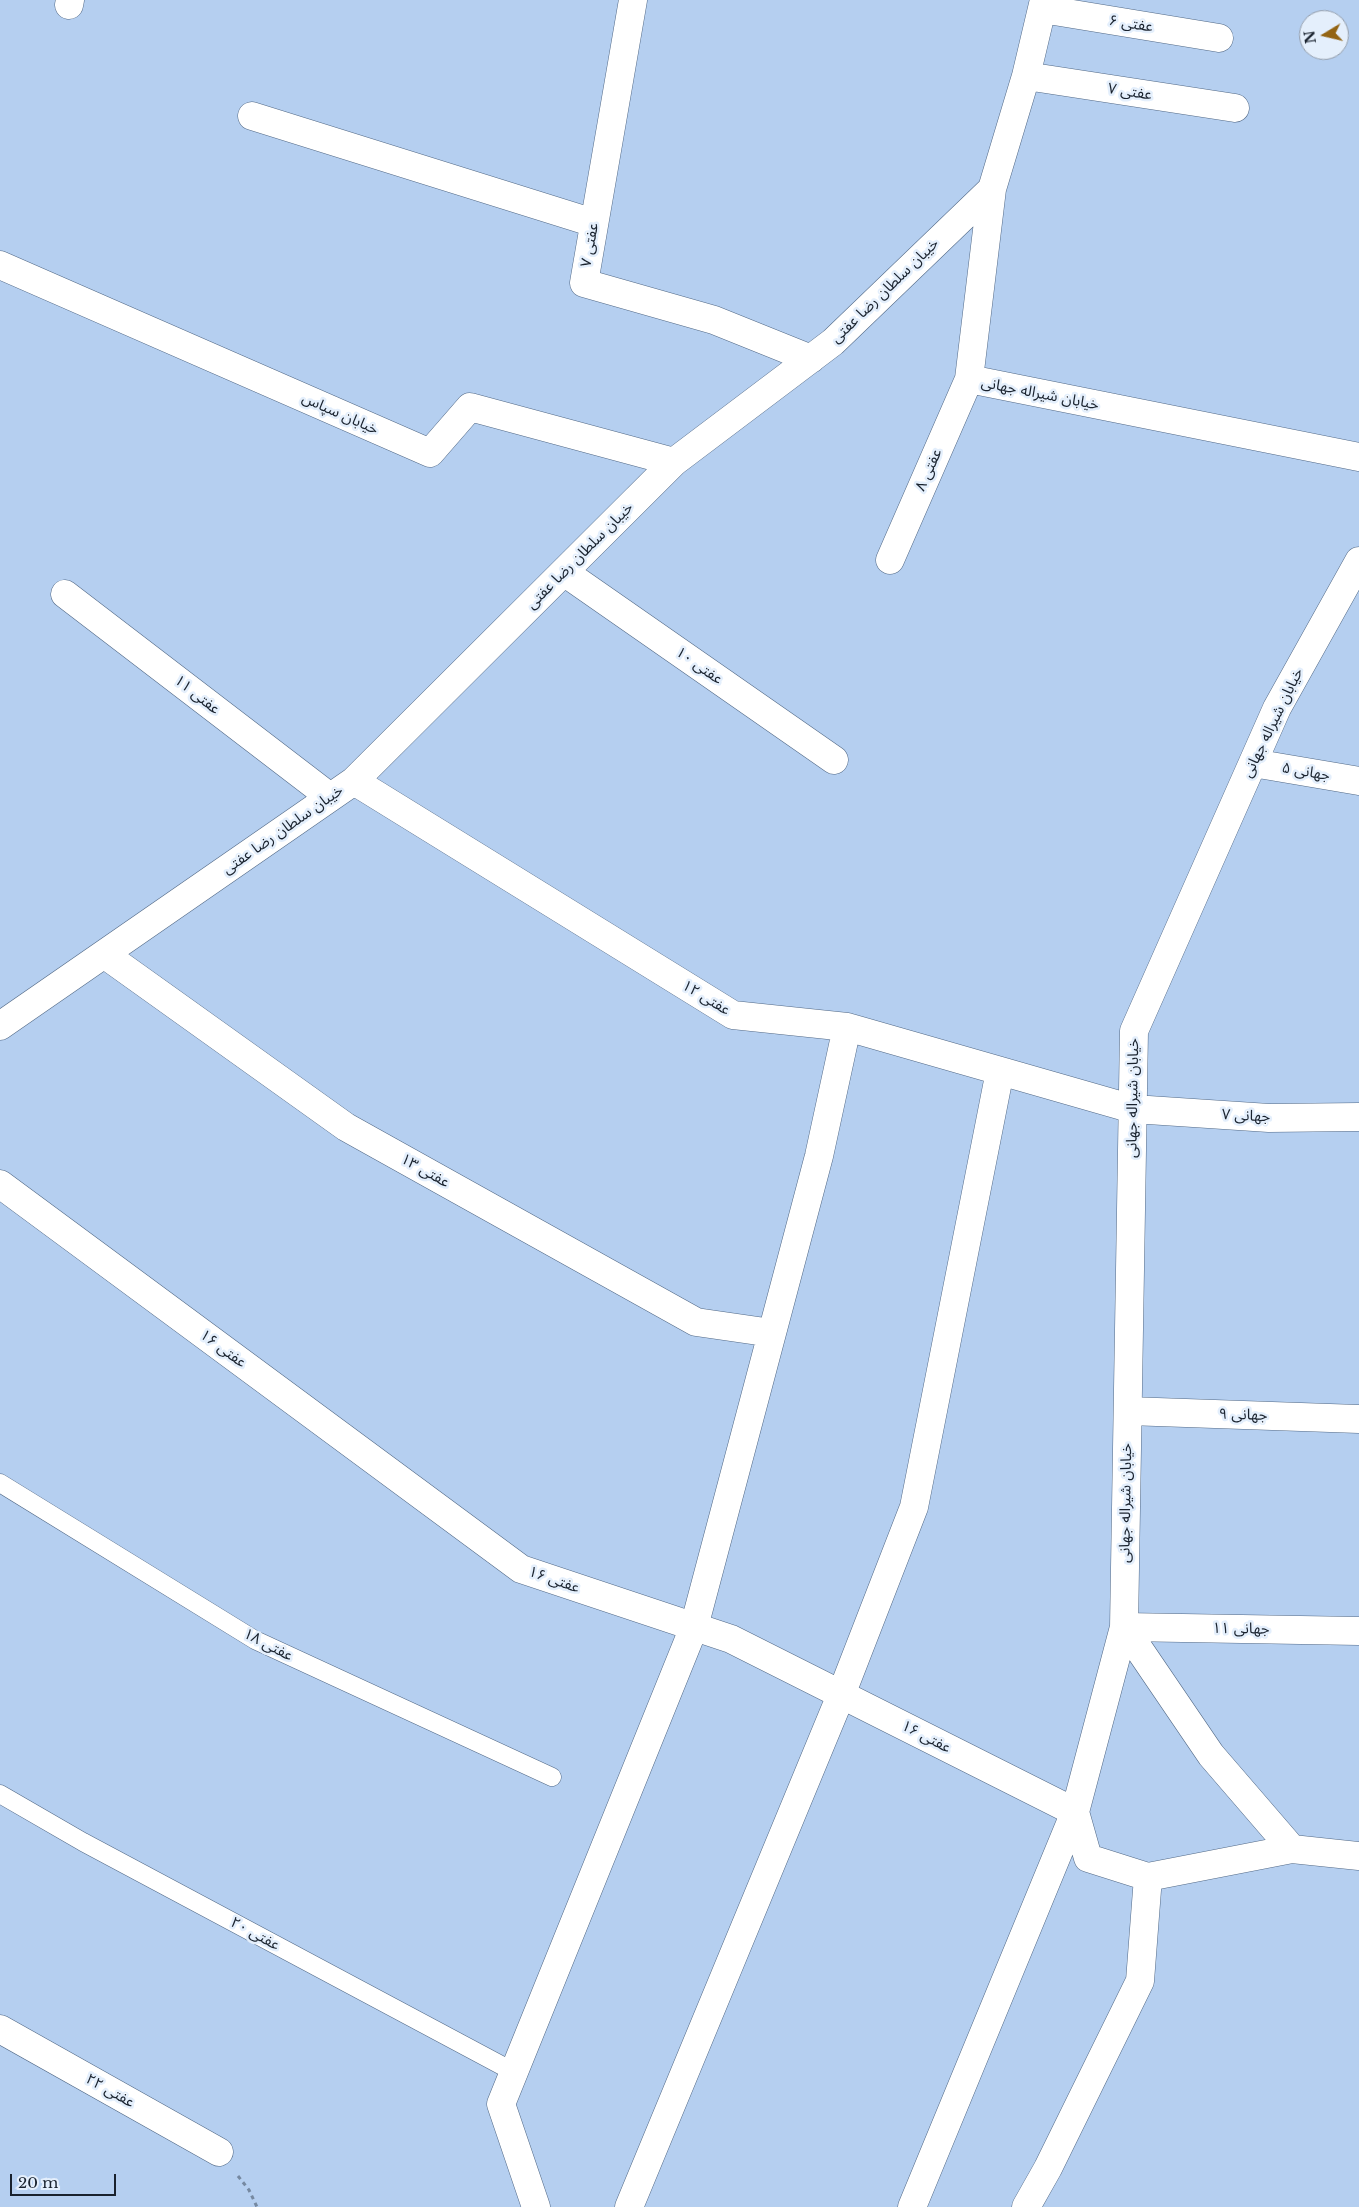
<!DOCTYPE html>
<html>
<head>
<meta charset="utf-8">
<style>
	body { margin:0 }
	#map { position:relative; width:1359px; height:2207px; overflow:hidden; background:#b5cff0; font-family:"Libre Baskerville",serif }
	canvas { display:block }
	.north { position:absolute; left:1299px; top:10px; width:50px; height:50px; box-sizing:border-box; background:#e4effc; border:1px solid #939daa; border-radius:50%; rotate:261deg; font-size:14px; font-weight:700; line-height:20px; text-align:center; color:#19222e }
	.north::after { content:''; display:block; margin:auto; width:18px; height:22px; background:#936413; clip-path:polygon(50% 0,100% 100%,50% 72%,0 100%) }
	.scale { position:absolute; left:10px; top:2174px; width:106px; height:22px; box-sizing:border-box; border:2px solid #19222e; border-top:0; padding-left:6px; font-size:15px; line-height:18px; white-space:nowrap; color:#19222e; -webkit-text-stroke:4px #e4effc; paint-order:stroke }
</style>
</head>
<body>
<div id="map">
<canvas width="1359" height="2207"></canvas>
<div class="north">N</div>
<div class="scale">20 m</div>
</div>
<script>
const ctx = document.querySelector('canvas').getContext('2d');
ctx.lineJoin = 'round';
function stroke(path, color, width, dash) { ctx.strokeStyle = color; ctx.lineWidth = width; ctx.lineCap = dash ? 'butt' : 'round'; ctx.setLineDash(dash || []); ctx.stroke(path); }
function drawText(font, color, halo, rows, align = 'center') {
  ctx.font = font + ' "Libre Baskerville","Noto Sans Arabic",serif'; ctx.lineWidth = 5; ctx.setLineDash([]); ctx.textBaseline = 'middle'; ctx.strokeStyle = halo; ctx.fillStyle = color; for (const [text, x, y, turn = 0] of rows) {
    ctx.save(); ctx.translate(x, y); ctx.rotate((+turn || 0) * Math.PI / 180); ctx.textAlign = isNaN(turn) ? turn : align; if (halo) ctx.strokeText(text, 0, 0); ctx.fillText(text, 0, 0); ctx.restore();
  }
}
const lane = new Path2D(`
	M0,1483L255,1640L552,1777
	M0,1794L83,1842L512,2071`);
const street = new Path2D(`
	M633,0L584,283L714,320L811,359
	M69,5L70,0
	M1042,9L1219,38
	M1026,76L1235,108
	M252,116L594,223
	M992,189L969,379L1359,457
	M0,265L430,453L470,407L674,462
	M890,560L969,379
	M564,572L834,760
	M65,594L330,797
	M1253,763L1359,781
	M354,781L733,1015L847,1027L1133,1109L1269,1118L1359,1117
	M104,954L346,1127L696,1322L772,1333
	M0,1026L354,781L674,462L833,342L992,189L1026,76L1044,0
	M0,1184L521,1569L731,1639L1075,1812L1088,1858L1148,1877
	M1128,1411L1359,1419
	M1124,1627L1211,1755L1292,1849
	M1124,1627L1359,1631
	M0,2029L219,2152
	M536,2207L501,2104L694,1627L819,1156L847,1027
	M629,2207L841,1695L914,1507L1000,1071
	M912,2207L1075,1812L1124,1627L1134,1031L1277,708L1359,561
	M1026,2207L1048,2168L1140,1981L1148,1877L1292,1849L1359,1856`);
stroke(lane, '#526986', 19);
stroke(street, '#526986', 29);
stroke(new Path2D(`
	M238,2176L249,2190L257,2207`), '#7689a1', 3, [4, 4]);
stroke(lane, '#fff', 18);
stroke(street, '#fff', 28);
drawText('15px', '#19222e', '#e4effc', [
	["عفتی ۶",1131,24,9],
	["عفتی ۷",1130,92,9],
	["عفتی ۷",590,245,-80],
	["خیبان سلطان رضا عفتی",885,291,-44],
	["خیابان شیراله جهانی",1040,394,11],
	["خیابان سپاس",340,414,24],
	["عفتی ۸",929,470,-66],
	["خیبان سلطان رضا عفتی",580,556,-45],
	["عفتی ۱۰",699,666,35],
	["عفتی ۱۱",197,695,38],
	["خیابان شیراله جهانی",1273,723,-64],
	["جهانی ۵",1306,772,10],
	["خیبان سلطان رضا عفتی",283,830,-35],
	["عفتی ۱۲",706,998,31],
	["خیابان شیراله جهانی",1133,1098,-89],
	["جهانی ۷",1246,1116,3],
	["عفتی ۱۳",425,1171,29],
	["عفتی ۱۶",223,1349,36],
	["جهانی ۹",1243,1415,2],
	["خیابان شیراله جهانی",1126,1503,-89],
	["عفتی ۱۶",554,1580,19],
	["جهانی ۱۱",1241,1629,1],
	["عفتی ۱۸",268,1645,27],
	["عفتی ۱۶",926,1737,27],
	["عفتی ۲۰",255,1934,28],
	["عفتی ۲۲",110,2091,29]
]);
</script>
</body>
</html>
